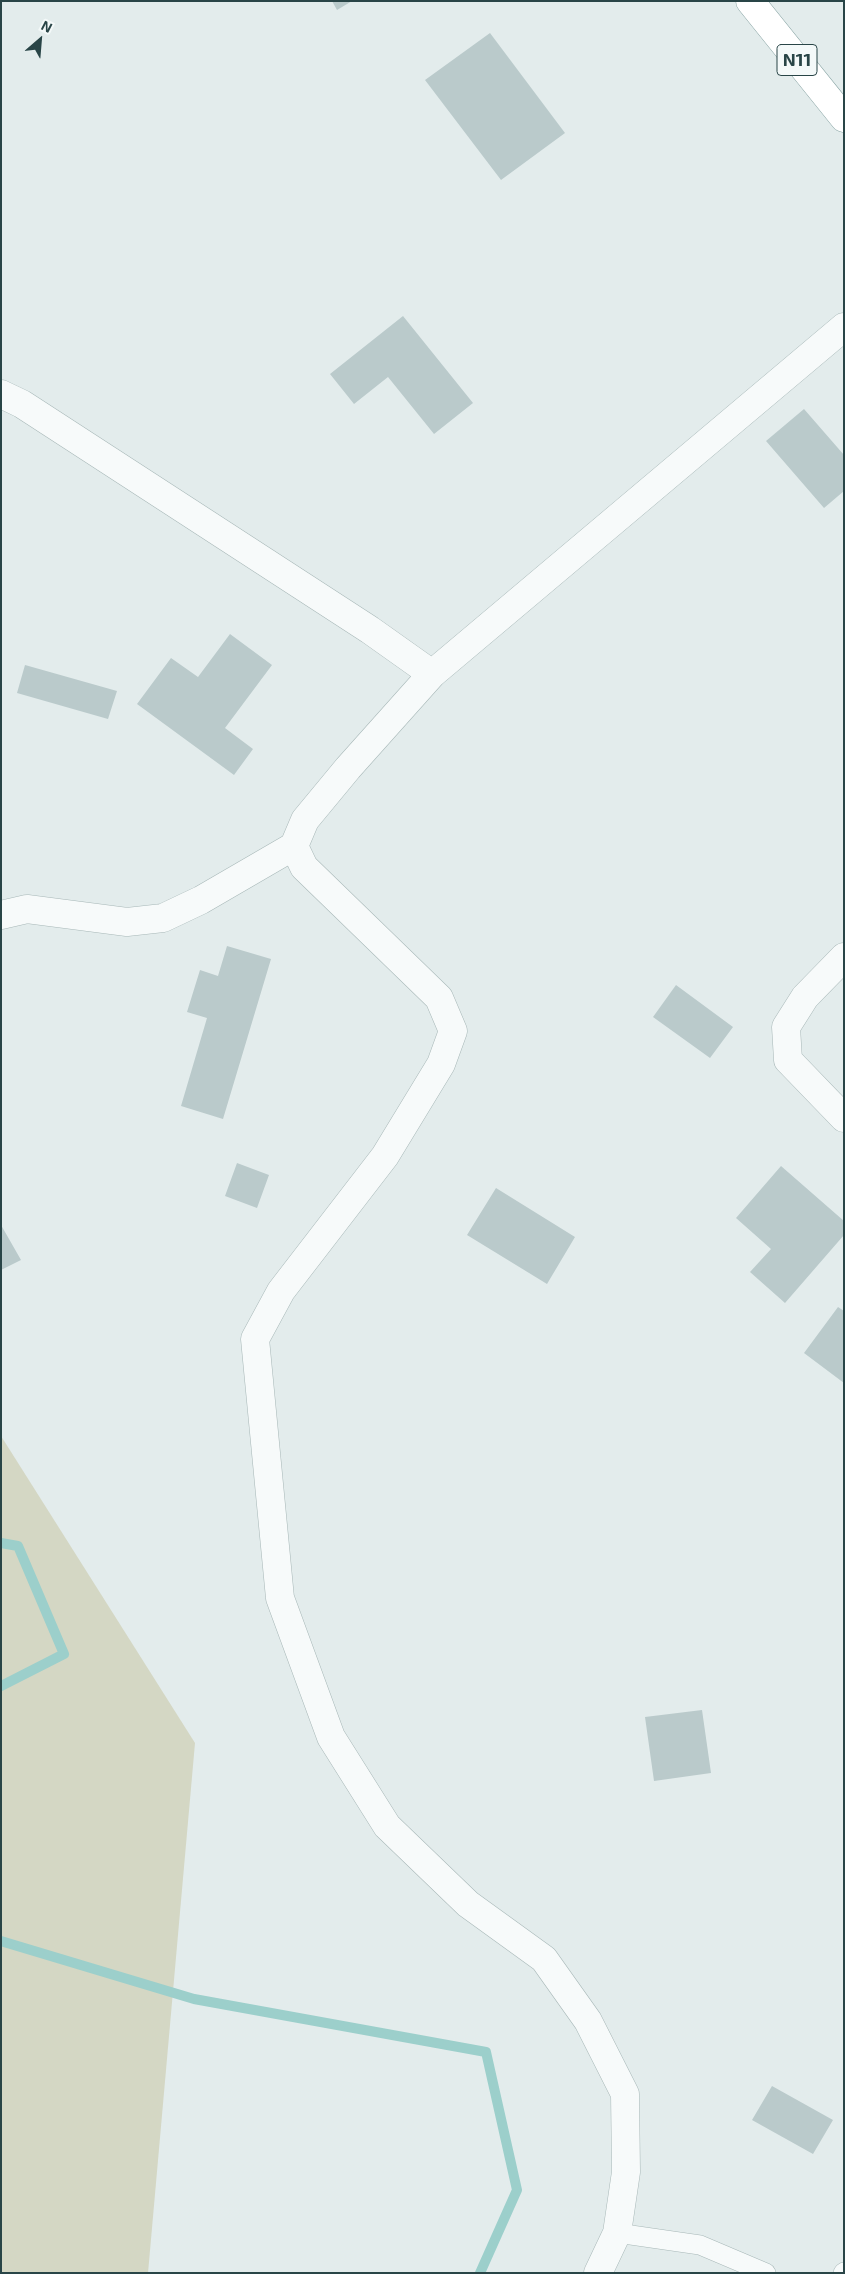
<!DOCTYPE html>
<html>
<head>
<meta charset="utf-8">
<style>
	body { margin:0 }
	#map { position:relative; width:845px; height:2274px; overflow:hidden; background:#e3ecec; font-family:"Exo 2",sans-serif }
	canvas { display:block }
	.frame { position:absolute; inset:0; border:2px solid #294547; pointer-events:none }
	.north { position:absolute; left:15px; top:15px; width:50px; height:50px; -webkit-text-stroke:4px #f4f9f9; paint-order:stroke; rotate:27deg; font-size:14px; font-weight:700; line-height:20px; text-align:center; color:#294547 }
	.north::after { content:''; display:block; margin:auto; width:18px; height:22px; background:#294547; clip-path:polygon(50% 0,100% 100%,50% 72%,0 100%) }
</style>
</head>
<body>
<div id="map">
<canvas width="845" height="2274"></canvas>
<div class="frame"></div>
<div class="north">N</div>
</div>
<script>
const ctx = document.querySelector('canvas').getContext('2d');
ctx.lineJoin = 'round';
function paint(path, color) { ctx.fillStyle = color; ctx.fill(path, 'evenodd'); }
function stroke(path, color, width, dash) { ctx.strokeStyle = color; ctx.lineWidth = width; ctx.lineCap = dash ? 'butt' : 'round'; ctx.setLineDash(dash || []); ctx.stroke(path); }
function drawText(font, color, halo, rows, align = 'center') {
  ctx.font = font + ' "Exo 2",sans-serif'; ctx.lineWidth = 4; ctx.setLineDash([]); ctx.textBaseline = 'middle'; ctx.strokeStyle = halo; ctx.fillStyle = color; for (const [text, x, y, turn = 0] of rows) {
    ctx.save(); ctx.translate(x, y); ctx.rotate((+turn || 0) * Math.PI / 180); ctx.textAlign = isNaN(turn) ? turn : align; if (halo) ctx.strokeText(text, 0, 0); ctx.fillText(text, 0, 0); ctx.restore();
  }
}
paint(new Path2D(`
	M1,1436L195,1743L148,2273H1Z`), '#d4d7c4');
stroke(new Path2D(`
	M1,1543L18,1546L64,1654L1,1686
	M1,1941L194,1999L486,2052L517,2190L480,2273`), '#9ccfcb', 10);
paint(new Path2D(`
	M332,1H352L337,10Z
	M490,33L565,133L501,180L425,80Z
	M403,316L473,403L434,434L388,377L354,404L330,374Z
	M804,409L844,455V491L824,508L766,441Z
	M230,634L272,665L225,728L253,749L234,775L137,704L171,658L198,677Z
	M25,665L117,691L108,719L17,693Z
	M227,946L271,959L223,1119L181,1106L207,1018L187,1012L200,970L218,976Z
	M676,985L733,1027L710,1058L653,1017Z
	M237,1163L269,1175L257,1208L225,1196Z
	M781,1166L844,1221V1235L785,1303L750,1272L771,1249L736,1218Z
	M496,1188L575,1237L547,1284L467,1235Z
	M1,1225L21,1260L1,1270Z
	M838,1307L844,1311V1383L804,1353Z
	M702,1710L711,1773L654,1781L645,1717Z
	M772,2086L833,2120L813,2154L752,2120Z`), '#bacacb');
const service = new Path2D(`
	M617,2233L700,2245L766,2273
	M843,2273L844,2272`);
const minor = new Path2D(`
	M1,394L22,404L370,630L432,674L844,327
	M432,674L348,768L305,820L294,846L304,867L439,998L453,1031L441,1064L385,1156L281,1291L255,1339L280,1598L331,1737L387,1826L468,1904L544,1959L588,2021L625,2094L626,2172L617,2233L598,2273
	M1,915L27,909L127,922L163,918L201,900L294,846
	M844,957L805,997L786,1027L788,1060L844,1118`);
const trunk = new Path2D(`
	M750,1L844,118`);
stroke(service, '#a7b7b7', 20);
stroke(minor, '#a7b7b7', 29);
stroke(trunk, '#89a4a4', 29);
stroke(service, '#f7fafa', 19);
stroke(minor, '#f7fafa', 28);
stroke(trunk, '#fff', 28);
for (const [x, y, w] of [
	[797,60,40]
]) { const box = new Path2D(); box.roundRect(x - w / 2, y - 15.5, w, 31, 4); ctx.fillStyle = '#f4f9f9'; ctx.fill(box); stroke(box, '#294547', 1); }
drawText('bold 18px', '#294547', null, [
	["N11",797,60]
]);
</script>
</body>
</html>
